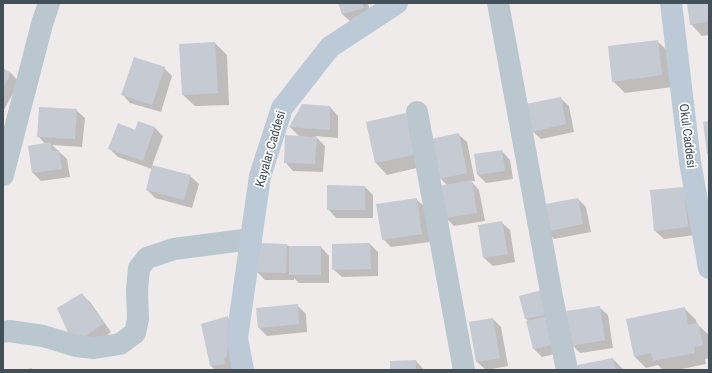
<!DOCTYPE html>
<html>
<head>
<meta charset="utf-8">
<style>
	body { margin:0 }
	#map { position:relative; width:712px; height:373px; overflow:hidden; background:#efebeb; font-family:"Archivo Narrow",sans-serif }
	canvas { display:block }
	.frame { position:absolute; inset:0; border:4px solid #42505a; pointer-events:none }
</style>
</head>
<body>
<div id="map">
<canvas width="712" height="373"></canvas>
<div class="frame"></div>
</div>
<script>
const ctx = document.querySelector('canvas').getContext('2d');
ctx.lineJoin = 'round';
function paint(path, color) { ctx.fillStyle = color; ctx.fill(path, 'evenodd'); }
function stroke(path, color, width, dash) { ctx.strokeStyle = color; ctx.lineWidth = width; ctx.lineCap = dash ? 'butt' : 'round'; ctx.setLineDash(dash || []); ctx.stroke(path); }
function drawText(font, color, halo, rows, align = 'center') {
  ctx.font = font + ' "Archivo Narrow",sans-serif'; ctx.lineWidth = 3.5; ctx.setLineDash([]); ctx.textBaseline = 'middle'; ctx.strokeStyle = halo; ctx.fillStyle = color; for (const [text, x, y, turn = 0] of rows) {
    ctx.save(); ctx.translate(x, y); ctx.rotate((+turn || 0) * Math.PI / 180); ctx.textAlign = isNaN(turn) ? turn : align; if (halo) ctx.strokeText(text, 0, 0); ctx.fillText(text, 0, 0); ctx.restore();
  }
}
paint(new Path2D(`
	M339,3H368L371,16L351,22L342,14Z
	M688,3H709V35L702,36L691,24Z
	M657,41L669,52L673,87L625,93L613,81Z
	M215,43L227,55L229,105L195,106L183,95L180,45Z
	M164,68L172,76L161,112L130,103L122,94Z
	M3,69L11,73L19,82L4,110Z
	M560,98L569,106L574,132L541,139L532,131Z
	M330,107L338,116V138L315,136L325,146L323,172L293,171L285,162L300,137L290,127Z
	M76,110L85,118L82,147L52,145L67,159L70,177L41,181L33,173L45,144L38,136Z
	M405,114L425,166L387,175L376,163L367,123Z
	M155,128L163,136L152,166L190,176L199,184L192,208L155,198L147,190L152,169L118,157L109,148L135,131Z
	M458,134L467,142L475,181H471L479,190L485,221L454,226L446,218L447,185L440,178Z
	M502,151L510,160L513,179L486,183L478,175L475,155Z
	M365,187L373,195V218H336L328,209Z
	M683,188L696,235L664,239L655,231Z
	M416,199L425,207L430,242L391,247L383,239Z
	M578,199L586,207L591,232L554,239L546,231Z
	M501,222L510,230L515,262L493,266L484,258L479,226Z
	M257,244L287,245L290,247H321L329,256V283H299L294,278V280H265L256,271Z
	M370,244L378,252V276L342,277L333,269Z
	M541,291L564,352L542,357L534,349L529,322L526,319L520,296Z
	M81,294L90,302L111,332L95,344L70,335Z
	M297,305L306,314L307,332L267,336L259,328Z
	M599,307L608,315L613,348L580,353L572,345Z
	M684,308L696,320L697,324L709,335V358L705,359L706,364L677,370H663L658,365L646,368L634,356Z
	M227,317L235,325L232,370H215L211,366L202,325Z
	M493,319L501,327L508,366L486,370L477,362Z
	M613,359L624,370H575Z
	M416,361L424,370H391Z
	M31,368L33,370H25Z`), '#0003');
paint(new Path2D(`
	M338,3H362L364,8L342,14Z
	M687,3H709V21L690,25Z
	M658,40L662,75L612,82L608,46Z
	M215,42L218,93L182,95L179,44Z
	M134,57L165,67L152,105L121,95Z
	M3,68L11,73L3,88Z
	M561,97L566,124L531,132L526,104Z
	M302,104L330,106V130L289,127Z
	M39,107L77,109L75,139L37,137Z
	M406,113L414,155L375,163L366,122Z
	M138,121L155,127L143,161L108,149L118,123L135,130Z
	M709,121V153L707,154L703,122Z
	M459,133L467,173L439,179L431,139Z
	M285,135L317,137L315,164L284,163Z
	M51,142L52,151L59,150L62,169L32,173L28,146Z
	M502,150L505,171L477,175L474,154Z
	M152,165L191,175L184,200L146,190Z
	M472,180L477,213L445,218L439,186Z
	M327,185L365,186V210H327Z
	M684,187L688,227L654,231L650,190Z
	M417,198L422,234L382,240L376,204Z
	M578,198L583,224L545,232L540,205Z
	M502,221L508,254L483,258L478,225Z
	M256,243L287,244L286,273L255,272Z
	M370,243L371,269L332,270V244Z
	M289,246H321V275H289Z
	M542,290L548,314L525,319L519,296Z
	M82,293L104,323L86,336L69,335L57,308Z
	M298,304L299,324L258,328L256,308Z
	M600,306L605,340L571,346L566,311Z
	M685,307L688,325L698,323L703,345L694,347L695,353L653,361L651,353L634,357L626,319Z
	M228,316L227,357L224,358L225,364L210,366L201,324Z
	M550,316L557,344L533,349L526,321Z
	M493,318L500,358L476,362L469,322Z
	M613,358L616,370H574L573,366Z
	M416,360V370H390V361Z`), '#c6cad2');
stroke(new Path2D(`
	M498,3L552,297L567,370
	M417,112L464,370
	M3,175L42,24L49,3
	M3,332L9,331L43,336L76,346L94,348L120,344L135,333L138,319L137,290L139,268L147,258L174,249L251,239`), '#bac7cf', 22);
stroke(new Path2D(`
	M671,3L690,162L709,268
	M243,370L237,338L260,176L282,108L330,47L397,3`), '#bccad7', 22);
drawText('13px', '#42505a', '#fff', [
	["Okul Caddesi",687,136,83],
	["Kayalar Caddesi",271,149,-74]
]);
</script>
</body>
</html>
